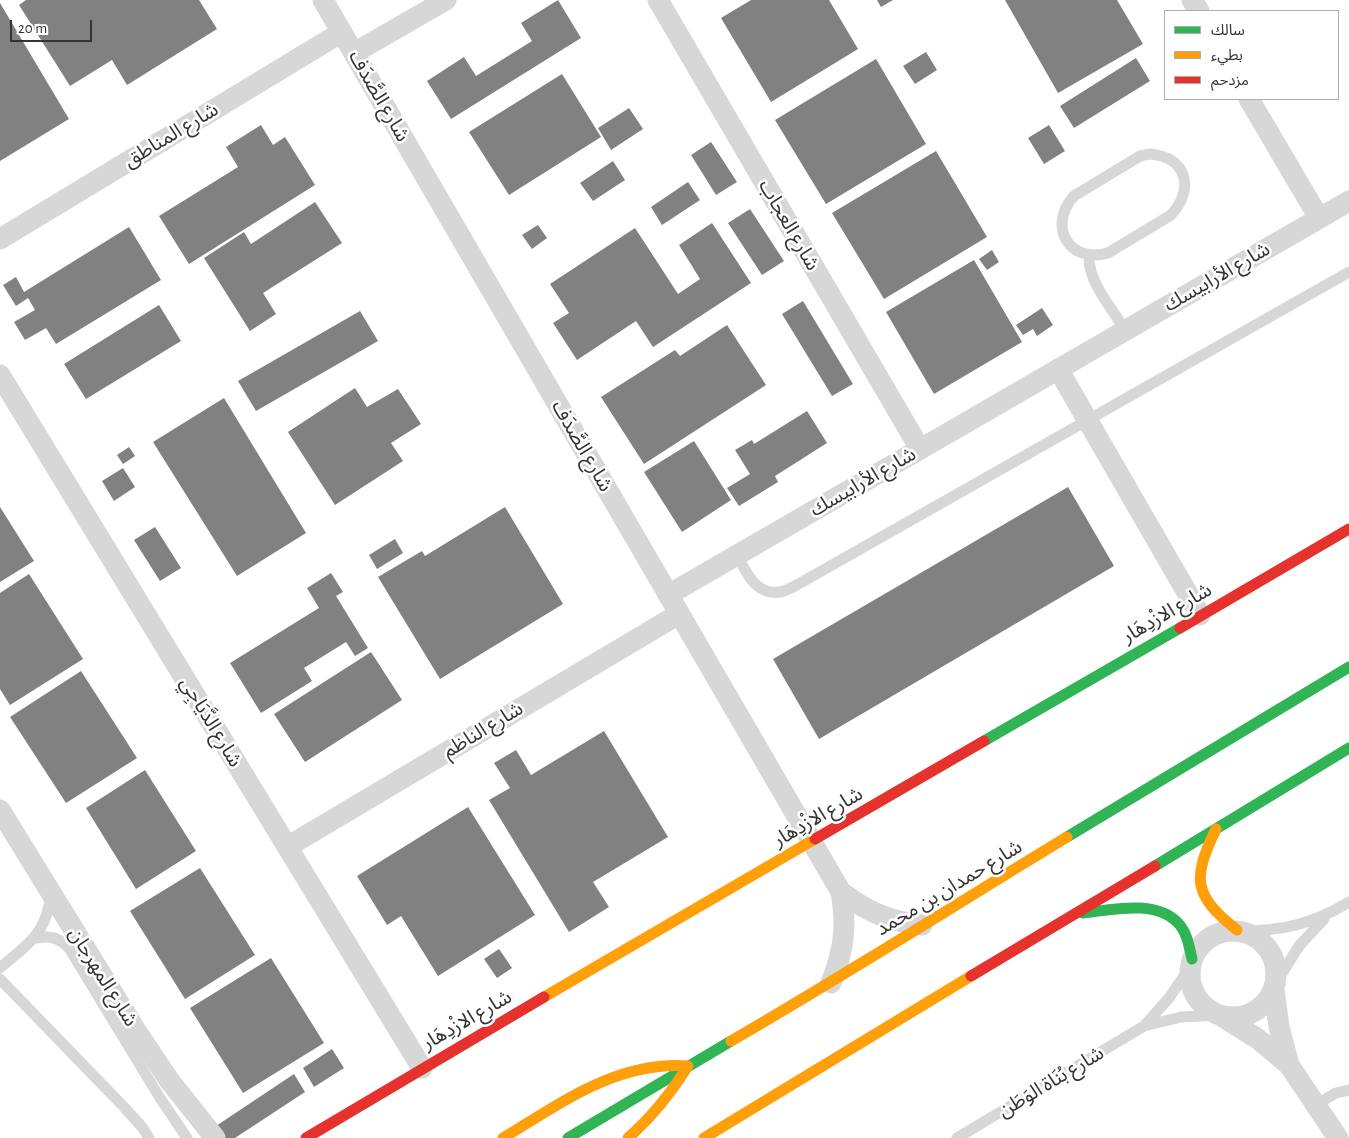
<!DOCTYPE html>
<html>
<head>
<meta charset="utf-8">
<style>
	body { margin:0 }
	#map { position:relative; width:1349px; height:1138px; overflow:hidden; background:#fff; font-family:"Alegreya Sans","Noto Sans Arabic",sans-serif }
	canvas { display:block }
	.legend { position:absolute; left:1164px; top:10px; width:175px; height:90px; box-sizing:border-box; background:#fff; border:1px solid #adadad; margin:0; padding:6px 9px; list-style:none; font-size:15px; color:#333 }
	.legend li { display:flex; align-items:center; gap:10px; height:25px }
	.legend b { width:25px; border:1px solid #adadad }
	.scale { position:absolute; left:10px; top:20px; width:82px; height:22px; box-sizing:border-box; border:2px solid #333; border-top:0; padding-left:6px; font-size:15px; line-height:18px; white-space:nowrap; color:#333; -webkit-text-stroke:4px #fff; paint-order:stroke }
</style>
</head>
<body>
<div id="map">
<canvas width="1349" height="1138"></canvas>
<ul class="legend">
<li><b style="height:6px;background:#30b455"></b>سالك</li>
<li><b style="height:6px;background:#ff9f0a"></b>بطيء</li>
<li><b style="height:6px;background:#e5322d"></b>مزدحم</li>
</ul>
<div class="scale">20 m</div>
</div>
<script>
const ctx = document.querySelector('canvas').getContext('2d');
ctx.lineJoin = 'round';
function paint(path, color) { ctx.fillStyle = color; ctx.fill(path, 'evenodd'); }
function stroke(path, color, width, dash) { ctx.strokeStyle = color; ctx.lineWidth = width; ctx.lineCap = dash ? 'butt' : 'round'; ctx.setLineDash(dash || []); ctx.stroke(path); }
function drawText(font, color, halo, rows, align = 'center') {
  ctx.font = font + ' "Alegreya Sans","Noto Sans Arabic",sans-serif'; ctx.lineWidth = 5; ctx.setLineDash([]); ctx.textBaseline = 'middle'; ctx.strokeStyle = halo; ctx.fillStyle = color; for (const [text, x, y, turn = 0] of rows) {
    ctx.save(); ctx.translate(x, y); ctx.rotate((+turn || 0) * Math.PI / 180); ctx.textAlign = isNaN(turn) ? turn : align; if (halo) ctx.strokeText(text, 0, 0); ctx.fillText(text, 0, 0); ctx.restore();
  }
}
paint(new Path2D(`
	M26,0H199L217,29L127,85L112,60L70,86L19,5Z
	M558,0L581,38L451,119L427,81L464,57L476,76L532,41L521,23Z
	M751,0H829L858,49L771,102L721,18Z
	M877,0H893L881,7Z
	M1005,0H1117L1143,44L1058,93Z
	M0,3L69,119L0,161Z
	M926,52L937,70L915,84L903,66Z
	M1136,58L1150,81L1074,128L1060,106Z
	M876,59L926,144L826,204L775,120Z
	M562,74L601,137L509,195L469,132Z
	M629,108L643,129L611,150L598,128Z
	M261,125L273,145L285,137L315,185L189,264L159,216L238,167L226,147Z
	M1049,125L1065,151L1044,164L1028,138Z
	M711,142L737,182L716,195L691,155Z
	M936,151L987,237L884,299L832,213Z
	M613,161L625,180L593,201L580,183Z
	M688,182L700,200L662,225L651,207Z
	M315,202L342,243L263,293L276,314L250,331L204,258L244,232L251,244Z
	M750,209L784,261L762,275L728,223Z
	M712,223L751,283L653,347L636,321L577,360L553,323L569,313L550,284L635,228L678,294L700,279L679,245Z
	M538,225L547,238L532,249L522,235Z
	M129,227L161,280L56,344L46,328L25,340L14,322L35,310L28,298L16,306L3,285L16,277L24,292Z
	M992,250L999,262L987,270L979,259Z
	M974,260L1022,342L934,394L886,312Z
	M803,301L853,384L832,396L782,314Z
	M159,305L181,341L86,399L64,364Z
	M1042,308L1053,325L1037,336L1033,329L1023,335L1016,325Z
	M360,311L378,341L256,411L238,381Z
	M727,325L766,385L644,464L601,397L675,350L680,356Z
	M355,388L367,407L398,389L421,424L391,443L403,461L335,505L288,432Z
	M224,398L306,533L237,576L153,442Z
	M807,411L827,443L775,476L778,482L739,506L727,488L750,474L735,450L752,440L754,444Z
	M694,441L731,500L682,532L644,472Z
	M129,447L135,456L123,464L117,455Z
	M123,468L135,487L114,501L102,481Z
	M1068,487L1114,566L819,739L773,659Z
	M0,507L34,561L0,582Z
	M505,507L563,604L440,679L378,577L422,551L425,556Z
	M155,527L181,568L160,581L134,540Z
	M395,539L403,553L377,569L369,555Z
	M331,573L343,592L336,596L368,648L355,656L346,642L304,668L312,681L261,713L230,663L319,608L307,588Z
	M29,574L83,659L10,705L0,689V593Z
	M371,652L402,700L305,762L274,714Z
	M81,671L137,758L66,803L10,717Z
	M604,731L668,837L593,882L609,907L569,932L489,800L510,788L494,763L516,750L531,775Z
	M145,770L196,851L136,889L86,808Z
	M468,807L535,915L438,976L401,916L387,925L357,876Z
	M200,868L255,955L185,999L130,911Z
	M499,949L512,968L497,978L484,959Z
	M271,958L324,1043L243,1093L190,1008Z
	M332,1049L344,1068L314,1087L303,1068Z
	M294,1074L305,1092L235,1138H224L216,1126Z`), '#818181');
stroke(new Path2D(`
	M1150,154C1187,157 1195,189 1171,215L1108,253C1069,264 1047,226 1074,196L1140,156Z
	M1089,256C1088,282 1112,308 1125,330
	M737,555C746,572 756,596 780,592C785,591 791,588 795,586L1349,272
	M1240,931C1282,931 1313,924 1349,902
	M36,938C50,935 59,938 69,948L160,1098L187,1138
	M0,968C29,943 46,935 51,894
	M0,979L124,1107L142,1127L149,1138
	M1276,983L1299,946L1324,919
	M1145,1025L1169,998L1190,967
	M1315,1105L1336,1093L1349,1090
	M957,1138L1144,1026L1181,1017L1219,1015`), '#d7d7d7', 11);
stroke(new Path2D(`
	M323,0L841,892C847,927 844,950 831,983
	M658,0L920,449
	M1192,0L1199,11
	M354,53L446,0
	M1249,99L1319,218
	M0,239L342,32
	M1058,369L1200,615
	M0,375L422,1068
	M668,595L1349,201
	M0,810L135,1029L169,1080L215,1138
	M287,847L679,614
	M841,892C868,912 888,921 922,925
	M1190 974a43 43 0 1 1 86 0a43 43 0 1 1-86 0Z
	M1274,989L1279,1027L1289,1065
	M1223,1017L1258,1039L1289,1065L1338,1138`), '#d7d7d7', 21);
stroke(new Path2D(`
	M984,741L1180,628
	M1067,837L1349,667
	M1155,866L1349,748
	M1083,913C1112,910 1155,899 1178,923C1187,932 1189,946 1192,959
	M568,1138L731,1041`), '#30b455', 11);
stroke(new Path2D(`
	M1216,829C1192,879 1193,895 1237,930
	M544,997L815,839
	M731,1041C845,975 955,905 1067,837
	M503,1138C561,1103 617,1061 688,1066C671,1093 652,1117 628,1138
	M704,1138L971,976`), '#ff9f0a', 11);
stroke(new Path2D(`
	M1180,628L1349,529
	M815,839L984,741
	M971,976L1155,866
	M306,1138L544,997`), '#e5322d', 11);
drawText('20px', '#333', '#fff', [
	["شارع الصَّدَف",379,96,60],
	["شارع المناطق",171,135,-31],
	["شارع العجاب",789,225,60],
	["شارع الأرابيسك",1217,277,-30],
	["شارع الصَّدَف",582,446,60],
	["شارع الأرابيسك",863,482,-30],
	["شارع الازْدِهَار",1167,613,-30],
	["شارع الدَّيَاجِي",211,722,59],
	["شارع الناظم",483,730,-31],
	["شارع الازْدِهَار",818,817,-30],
	["شارع حمدان بن محمد",949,888,-31],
	["شارع المهرجان",103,977,58],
	["شارع الازْدِهَار",467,1020,-30],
	["شارع بُنَاة الوَطَن",1051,1082,-31]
]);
</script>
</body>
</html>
